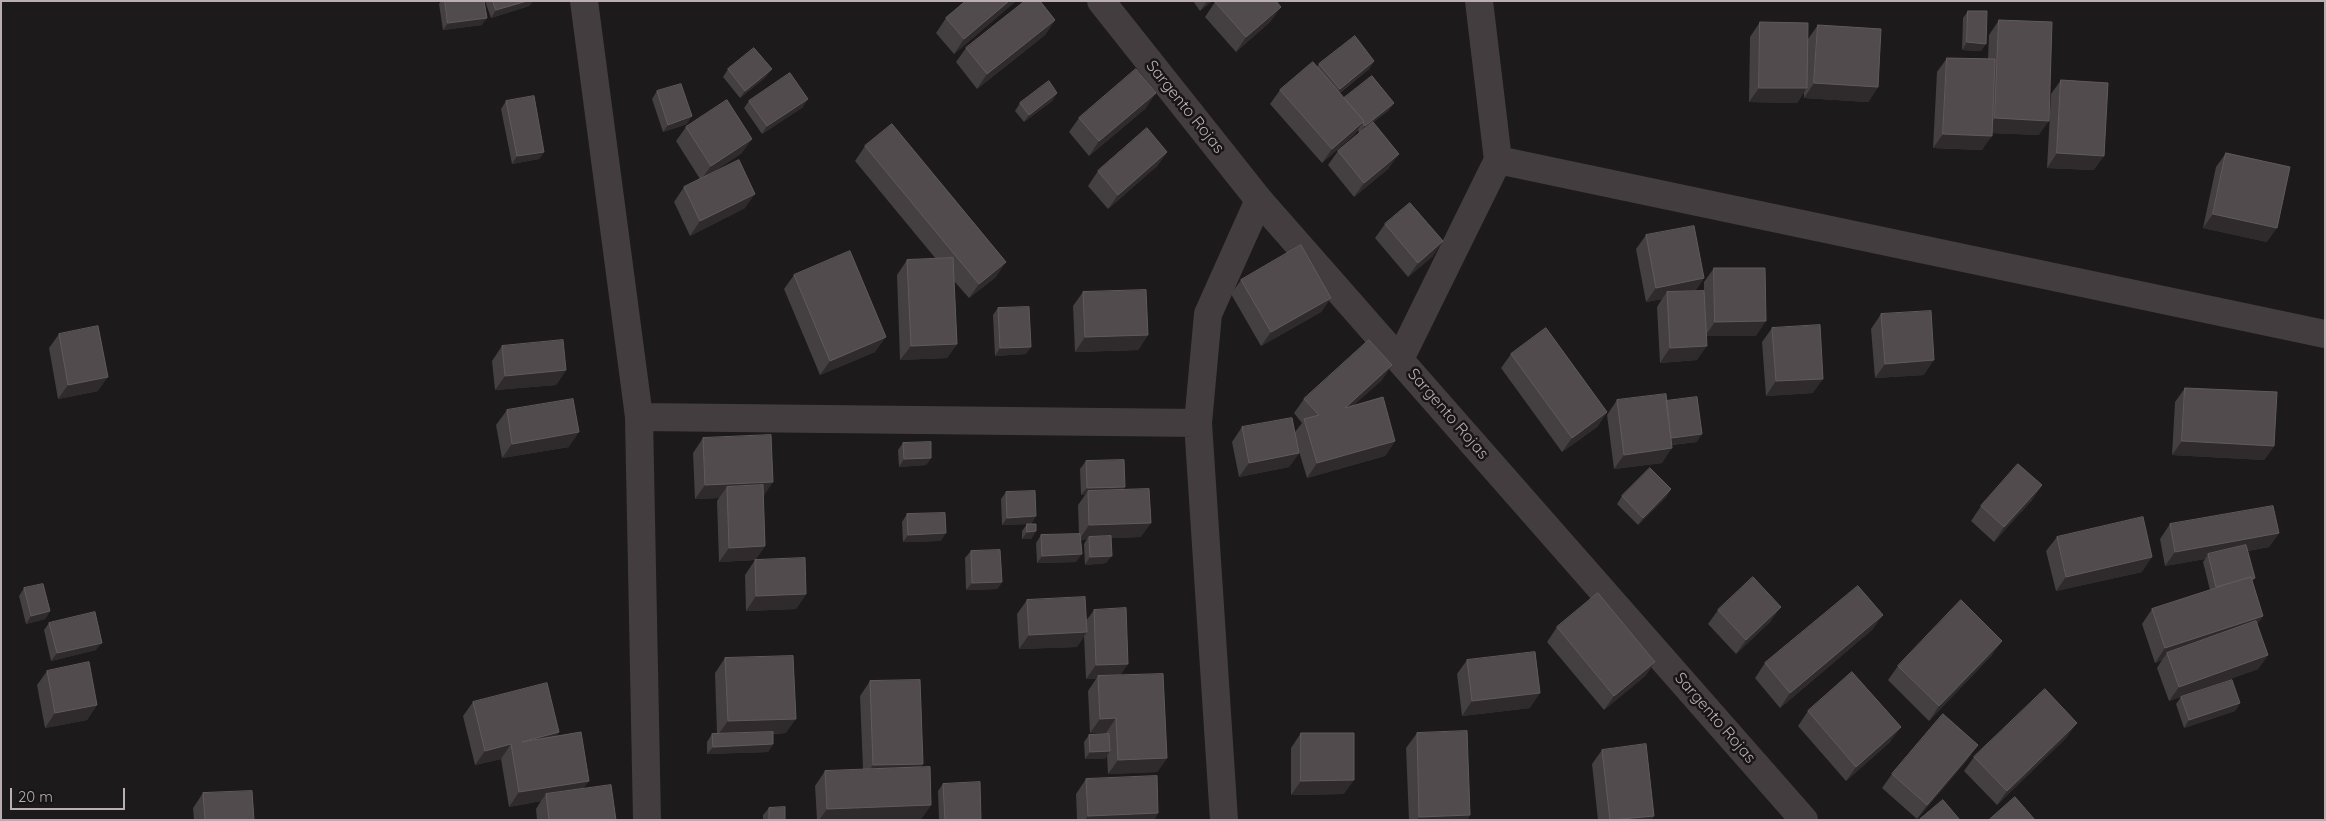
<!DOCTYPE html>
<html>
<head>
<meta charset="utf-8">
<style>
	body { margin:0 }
	#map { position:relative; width:2326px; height:821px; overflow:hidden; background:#1c1a1a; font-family:Quicksand,sans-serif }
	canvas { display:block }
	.frame { position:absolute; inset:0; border:2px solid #bbadb4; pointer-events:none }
	.scale { position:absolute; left:10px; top:788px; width:115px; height:22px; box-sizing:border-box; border:2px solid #bbadb4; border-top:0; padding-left:6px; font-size:15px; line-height:18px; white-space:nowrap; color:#bbadb4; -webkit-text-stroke:4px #171515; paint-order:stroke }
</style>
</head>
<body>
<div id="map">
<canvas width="2326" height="821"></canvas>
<div class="frame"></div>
<div class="scale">20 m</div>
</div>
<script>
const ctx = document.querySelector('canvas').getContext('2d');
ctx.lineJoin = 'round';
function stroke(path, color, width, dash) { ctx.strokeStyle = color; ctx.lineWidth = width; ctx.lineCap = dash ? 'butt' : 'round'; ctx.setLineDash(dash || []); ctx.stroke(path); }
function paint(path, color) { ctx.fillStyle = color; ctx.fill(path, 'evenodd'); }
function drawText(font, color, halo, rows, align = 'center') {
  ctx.font = font + ' Quicksand,sans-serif'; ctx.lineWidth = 5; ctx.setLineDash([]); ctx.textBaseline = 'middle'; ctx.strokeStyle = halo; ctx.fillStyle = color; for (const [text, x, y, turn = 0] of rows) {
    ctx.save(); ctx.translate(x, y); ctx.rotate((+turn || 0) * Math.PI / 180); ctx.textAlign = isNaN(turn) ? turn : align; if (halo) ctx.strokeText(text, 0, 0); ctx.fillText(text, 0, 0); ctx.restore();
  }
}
stroke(new Path2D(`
	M584,1L639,417L647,820
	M1498,160L2325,334
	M1400,359L1498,160L1479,1
	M639,417L1198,423
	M1224,820L1198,423L1208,314L1259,200`), '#433d3f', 28);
stroke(new Path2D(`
	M1101,1L1259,200L1804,820`), '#433d3f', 28);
paint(new Path2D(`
	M441,1H484L482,25L443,30L439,4Z
	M485,1H533L529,6L491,18Z
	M966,1H1016L954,54L936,33L946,18Z
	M1193,1H1212L1200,11Z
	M1215,2L1271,21L1236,52L1205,17Z
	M1968,11L1981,51L1962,50L1963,18Z
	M1055,20L1045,35L977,89L956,62L966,48Z
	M1999,20L2039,135L1992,133L1982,150L1933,148L1937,72L1947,58L1988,59L1989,35Z
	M1760,22L1808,39L1818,25L1878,87L1868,102L1804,98V92L1797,103L1749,102L1750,37Z
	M1374,61L1369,69L1340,93L1344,98L1394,103L1388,111L1373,122L1389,168L1354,197L1328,165L1338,151L1359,133L1358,130L1354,135L1322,163L1270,104L1280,90L1317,67L1319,64Z
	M728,69L766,77L740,98L723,77Z
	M2061,80L2094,170L2047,168L2051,94Z
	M657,91L687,124L663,132L652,99Z
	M1057,93L1052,101L1024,122L1015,111L1020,103Z
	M506,101L544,152L539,159L512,164L501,109Z
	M749,101L803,107L762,134L744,108Z
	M1146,108L1089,156L1069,132L1079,118Z
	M686,127L742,153L707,176L745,208L690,236L674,202L684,187L700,179L676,141Z
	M865,146L996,277L969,298L954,281L957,344L947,358L900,360L897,275L907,260L936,259L855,161Z
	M1167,152L1157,166L1108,209L1088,186L1098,171Z
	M2226,153L2267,242L2203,228L2216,167Z
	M1385,224L1433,256L1408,277L1375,238Z
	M1646,235L1704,278L1695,291H1704V282L1714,268L1756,336H1707L1697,360L1660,363L1657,307L1662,299L1646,302L1636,249Z
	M794,275L875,352L820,375L784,289Z
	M1241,280L1331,298L1321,312L1261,346L1231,294Z
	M1083,292L1148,335L1138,350L1075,352L1073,306Z
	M998,308L1026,354L995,356L993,315Z
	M1881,314L1924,375L1875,378L1871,329Z
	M1772,328L1813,393L1766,396L1762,342Z
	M59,334L98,391L58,399L49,348Z
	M502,346L566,370L556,385L495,390L492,361Z
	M1511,354L1607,412L1597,427L1562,452L1501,368Z
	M1382,380L1353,405L1395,441L1385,456L1307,478L1298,448L1299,453L1289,467L1239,477L1232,442L1242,427L1295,432L1302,423L1294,413L1304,399Z
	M2185,388L2274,446L2264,460L2172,455L2175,402Z
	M1617,400L1666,401L1697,442L1672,445L1662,463L1614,469L1607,415Z
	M507,410L569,447L502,458L496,425Z
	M703,438L763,496L765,546L755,560L719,562L717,501L719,498L695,499L693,453Z
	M903,443L931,458L926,465L899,467L898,450Z
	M1086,461L1123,490L1141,537L1111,538L1106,563L1085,565L1084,544L1087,539L1081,540L1076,562L1037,563L1036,543L1041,535L1079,534L1078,505L1085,495H1081L1080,469Z
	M2042,485L2032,500L1994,542L1971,521L1981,506Z
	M1671,489L1666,497L1638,525L1617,504L1622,496Z
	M1006,492L1036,516L1031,524L1036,531L1031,539H1022V531L1027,524L1002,525L1001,499Z
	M907,514L941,541L903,542L902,522Z
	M2170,524L2279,533L2269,547L2248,551L2255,578L2252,581L2263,616L2257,624L2268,655L2258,669L2169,701L2157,668L2162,660L2155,663L2142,624L2152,609L2210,590L2203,562L2205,559L2165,566L2160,539Z
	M2057,537L2142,572L2056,591L2046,551Z
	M971,551L1002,582L997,589L966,590L965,558Z
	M755,560L806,594L796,609L746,611L745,575Z
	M24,588L50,611L45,619L26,624L19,596Z
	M1027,600L1086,621L1094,610L1120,676L1167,758L1157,772L1108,774L1107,755L1105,759H1085L1084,742L1089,735L1106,734V733H1090L1088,691L1096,679H1086L1084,636L1077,647L1019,649L1017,614Z
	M1718,610L1771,621L1736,654L1708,624Z
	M49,623L96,650L51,661L44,630Z
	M1557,627L1655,662L1645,676L1604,710L1547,642Z
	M1873,629L1780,708L1755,678L1765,663Z
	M1992,655L1929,721L1888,680L1898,666Z
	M725,658L786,733L773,734V744L768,752L707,754V742L712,734H717L715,673Z
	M1467,660L1530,708L1462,716L1457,674Z
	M47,671L97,705L87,720L45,728L37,685Z
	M870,681L920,768L931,805L921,819L817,820L815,786L825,771L863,770L860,696Z
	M2181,697L2240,703L2235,711L2184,728L2176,704Z
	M473,702L559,732L556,736L583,789L616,820H537L536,809L541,801L509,807L501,759L475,765L463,716Z
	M1808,711L1890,742L1846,781L1798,726Z
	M1301,733L1344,794L1291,795V748Z
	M1417,733L1470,815L1467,820H1409L1406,748Z
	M2067,737L1997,805L1964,771L1974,757Z
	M1602,750L1654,816L1651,820H1598L1592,764Z
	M1968,759L1917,819L1882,788L1892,774Z
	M1086,779L1158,813L1154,820H1077L1076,794Z
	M943,784L981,820H939L938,791Z
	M203,793L254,820H194L193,808Z
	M769,808L785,820H763V815Z`), '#443f41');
paint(new Path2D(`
	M527,1H533L529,6L491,18L496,10Z
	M1009,1H1016L954,54L964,39Z
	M1207,1H1212L1200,11Z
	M1281,7L1271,21L1236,52L1246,37Z
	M487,18L482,25L443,30L448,23Z
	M1055,20L1045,35L977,89L987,74Z
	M1967,42L1986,44L1981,51L1962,50Z
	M1374,61L1369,69L1334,97L1340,89Z
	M772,69L766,77L740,98L745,91Z
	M1814,83L1878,87L1868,102L1804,98Z
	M1759,88H1807L1797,103L1749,102Z
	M1057,93L1052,101L1024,122L1029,115Z
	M1156,93L1146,108L1089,156L1099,141Z
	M808,99L803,107L762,134L767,126Z
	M1394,103L1388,111L1360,133L1365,126Z
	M692,116L687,124L663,132L668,125Z
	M1995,118L2049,121L2039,135L1985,133Z
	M1364,121L1354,135L1322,163L1332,149Z
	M1943,134L1992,136L1982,150L1933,148Z
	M752,139L742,153L701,180L711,166Z
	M544,152L539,159L512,164L517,156Z
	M1167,152L1157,166L1108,209L1118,195Z
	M2057,153L2104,156L2094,170L2047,168Z
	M1399,154L1389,168L1354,197L1364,183Z
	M755,194L745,208L690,236L700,221Z
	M2213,214L2277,228L2267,242L2203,228Z
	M1443,241L1433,256L1408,277L1418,263Z
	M1006,262L996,277L969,298L979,284Z
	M1704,278L1694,293L1667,292L1662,299L1646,302L1656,288Z
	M1331,298L1321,312L1261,346L1271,332Z
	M1766,321L1756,336H1705L1715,322Z
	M1148,335L1138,350L1075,352L1085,337Z
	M886,337L875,352L820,375L830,361Z
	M957,344L947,358L900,360L911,346Z
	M1707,346L1697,360L1660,363L1670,348Z
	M1031,347L1026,354L995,356L1000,348Z
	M1934,360L1924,375L1875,378L1885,364Z
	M1392,365L1382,380L1335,422L1345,408Z
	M566,370L556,385L495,390L505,376Z
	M108,377L98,391L58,399L68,385Z
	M1823,379L1813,393L1766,396L1776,381Z
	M1607,412L1597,427L1562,452L1572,438Z
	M579,432L569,447L502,458L512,444Z
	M1702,434L1697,442L1660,446L1665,439Z
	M1395,441L1385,456L1307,478L1317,463Z
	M2182,441L2274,446L2264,460L2172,455Z
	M1672,448L1662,463L1614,469L1624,455Z
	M1299,453L1289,467L1239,477L1249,463Z
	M931,458L926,465L899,467L904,459Z
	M773,482L763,497L727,487L719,498L695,499L705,485Z
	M2042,485L2032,500L1994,542L2004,527Z
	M1125,487L1120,494L1088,491L1085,495H1081L1087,488Z
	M1671,489L1666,497L1638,525L1643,518Z
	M1036,516L1031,524L1002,525L1007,518Z
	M1151,523L1141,537L1089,539V537L1087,539L1079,540L1089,525Z
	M1036,531L1031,539H1022L1027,532Z
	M946,533L941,541L903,542L908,535Z
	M2279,533L2269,547L2209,558L2208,554L2205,559L2165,566L2175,552Z
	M765,546L755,560L719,562L729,548Z
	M1082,554L1076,562L1037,563L1042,556Z
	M1112,556L1106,563L1085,565L1090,557Z
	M2152,557L2142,572L2056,591L2066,577Z
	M1002,582L997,589L966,590L972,583Z
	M806,594L796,609L746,611L756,596Z
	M1781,607L1771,621L1736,654L1746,640Z
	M50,611L45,619L26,624L31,616Z
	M1883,615L1873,629L1780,708L1790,693Z
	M2263,616L2253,631L2167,653L2162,660L2155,663L2165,648Z
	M1087,632L1077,647L1019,649L1029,635Z
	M2002,641L1992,655L1929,721L1939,706Z
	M102,643L96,650L51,661L57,653Z
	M2268,655L2258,669L2169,701L2179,687Z
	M1655,662L1645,676L1604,710L1614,696Z
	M1128,664L1118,679L1098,676L1096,679H1086L1096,665Z
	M1540,693L1530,708L1462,716L1472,701Z
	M2240,703L2235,711L2184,728L2189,720Z
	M97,705L87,720L45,728L55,713Z
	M1116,718L1106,733H1090L1100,719Z
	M796,719L786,733L717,736L728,721Z
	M2077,723L2067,737L1997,805L2007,791Z
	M1901,727L1890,742L1846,781L1856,767Z
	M559,732L549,746L522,742Z
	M511,744L501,759L475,765L485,751Z
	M773,744L768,752L707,754L713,747Z
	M1978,745L1968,759L1917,819L1927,805Z
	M1110,751L1105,759H1085L1090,752Z
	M1167,758L1157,772L1108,774L1118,760Z
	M923,764L913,778L863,780L873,765Z
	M1354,780L1344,794L1291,795L1301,781Z
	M589,781L579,795L546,794L541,801L509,807L519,792Z
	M931,805L921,819L819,820L827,809Z
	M1158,813L1154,820H1085L1088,816Z
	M1470,815L1467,820H1417L1419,817Z
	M1654,816L1651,820H1616Z`), '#2f2b2c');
const building = new Path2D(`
	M445,1H484L487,18L448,23Z
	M493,1H527L496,10Z
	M966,1H1009L964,39L946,18Z
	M1025,1H1040L1055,20L987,74L966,48Z
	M1216,1H1276L1281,7L1246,37L1215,2Z
	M1968,11H1987L1986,44L1967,42Z
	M1999,20L2052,22L2049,121L1995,118Z
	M1760,22L1808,23L1807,88H1759Z
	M1818,25L1881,29L1878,87L1814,83Z
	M1355,36L1374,61L1340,89L1319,64Z
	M754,48L772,69L745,91L728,69Z
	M1947,58L1995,59L1992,136L1943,134Z
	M1313,62L1364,121L1332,149L1280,90Z
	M1136,69L1156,93L1099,141L1079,118Z
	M790,73L808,99L767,126L749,101Z
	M1372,76L1394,103L1365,126L1363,123L1364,121L1344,98Z
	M2061,80L2108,83L2104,156L2057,153Z
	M1049,81L1057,93L1029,115L1020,103Z
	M681,84L692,116L668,125L657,91Z
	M534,96L544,152L517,156L506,101Z
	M727,100L752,139L711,166L686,127Z
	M1373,122L1399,154L1364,183L1338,151Z
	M892,124L1006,262L979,284L865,146Z
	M1147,128L1167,152L1118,195L1098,171Z
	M2226,153L2290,167L2277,228L2213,214Z
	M739,160L755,194L700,221L684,187Z
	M1410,203L1443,241L1418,263L1385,224Z
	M1694,226L1704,278L1656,288L1646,235Z
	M1301,245L1331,298L1271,332L1241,280Z
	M850,251L886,337L830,361L794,275Z
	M953,258L957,344L911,346L907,260Z
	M1714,268H1765L1766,321L1715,322Z
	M1146,290L1148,335L1085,337L1083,292Z
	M1704,291L1707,346L1670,348L1667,292Z
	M1029,307L1031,347L1000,348L998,308Z
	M1931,311L1934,360L1885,364L1881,314Z
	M1820,325L1823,379L1776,381L1772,328Z
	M98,326L108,377L68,385L59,334Z
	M1546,328L1607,412L1572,438L1511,354Z
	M563,340L566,370L505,376L502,346Z
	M1369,340L1392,365L1345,408L1383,397L1395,441L1317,463L1304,419L1319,415L1304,399Z
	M2185,388L2277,392L2274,446L2182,441Z
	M1666,394L1672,448L1624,455L1617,400Z
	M1697,397L1702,434L1671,438L1666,401Z
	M573,399L579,432L512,444L507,410Z
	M1292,418L1299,453L1249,463L1242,427Z
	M771,435L773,482L705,485L703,438Z
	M931,442V458L904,459L903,443Z
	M1124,460L1125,487L1087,488L1086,461Z
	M2018,464L2042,485L2004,527L1981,506Z
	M1650,468L1671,489L1643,518L1622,496Z
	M763,485L765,546L729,548L727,487Z
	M1149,489L1151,523L1089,525L1088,491Z
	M1035,491L1036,516L1007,518L1006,492Z
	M2273,506L2279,533L2175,552L2170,524Z
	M945,513L946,533L908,535L907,514Z
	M2143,517L2152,557L2066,577L2057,537Z
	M1027,524H1036V531L1027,532Z
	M1080,534L1082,554L1042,556L1041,535Z
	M1111,536L1112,556L1090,557L1089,537Z
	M2246,545L2255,578L2252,579L2251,577L2216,587L2208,554Z
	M1000,550L1002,582L972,583L971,551Z
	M805,558L806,594L756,596L755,560Z
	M1753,577L1781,607L1746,640L1718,610Z
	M2251,577L2263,616L2165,648L2152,609Z
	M43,584L50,611L31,616L24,588Z
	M1858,586L1883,615L1790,693L1765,663Z
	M1598,593L1655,662L1614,696L1557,627Z
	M1085,597L1087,632L1029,635L1027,600Z
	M1961,600L2002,641L1939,706L1898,666Z
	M1126,608L1128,664L1096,665L1094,610Z
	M95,612L102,643L57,653L49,623Z
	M2256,621L2268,655L2179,687L2167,653Z
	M1535,652L1540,693L1472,701L1467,660Z
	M793,656L796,719L728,721L725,658Z
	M89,662L97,705L55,713L47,671Z
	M1852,672L1901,727L1856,767L1808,711Z
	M1163,674L1167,758L1118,760L1116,718L1100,719L1098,676Z
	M920,680L923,764L873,765L870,681Z
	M2232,680L2240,703L2189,720L2181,697Z
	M547,683L559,732L522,742L581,732L589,781L519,792L511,744L485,751L473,702Z
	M2045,689L2077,723L2007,791L1974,757Z
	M1943,714L1978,745L1927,805L1892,774Z
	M1467,731L1470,815L1419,817L1417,733Z
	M773,732V744L713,747L712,734Z
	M1301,733H1354V780L1301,781Z
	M1109,734L1110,751L1090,752L1089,735Z
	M1646,744L1654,816L1610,820L1602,750Z
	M930,767L931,805L827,809L825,771Z
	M1157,776L1158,813L1088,816L1086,779Z
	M980,782L981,820H945L943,784Z
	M611,785L616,820H549L546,794Z
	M252,791L254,820H205L203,793Z
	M2015,797L2035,820H1989Z
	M1943,800L1960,820H1919Z
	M785,807V820H769V808Z`);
paint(building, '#514b4d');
stroke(building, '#615a5d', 1);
drawText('16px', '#bbadb4', '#171515', [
	["Sargento Rojas",1185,107,51],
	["Sargento Rojas",1448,414,49],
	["Sargento Rojas",1715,718,49]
]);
</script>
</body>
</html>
